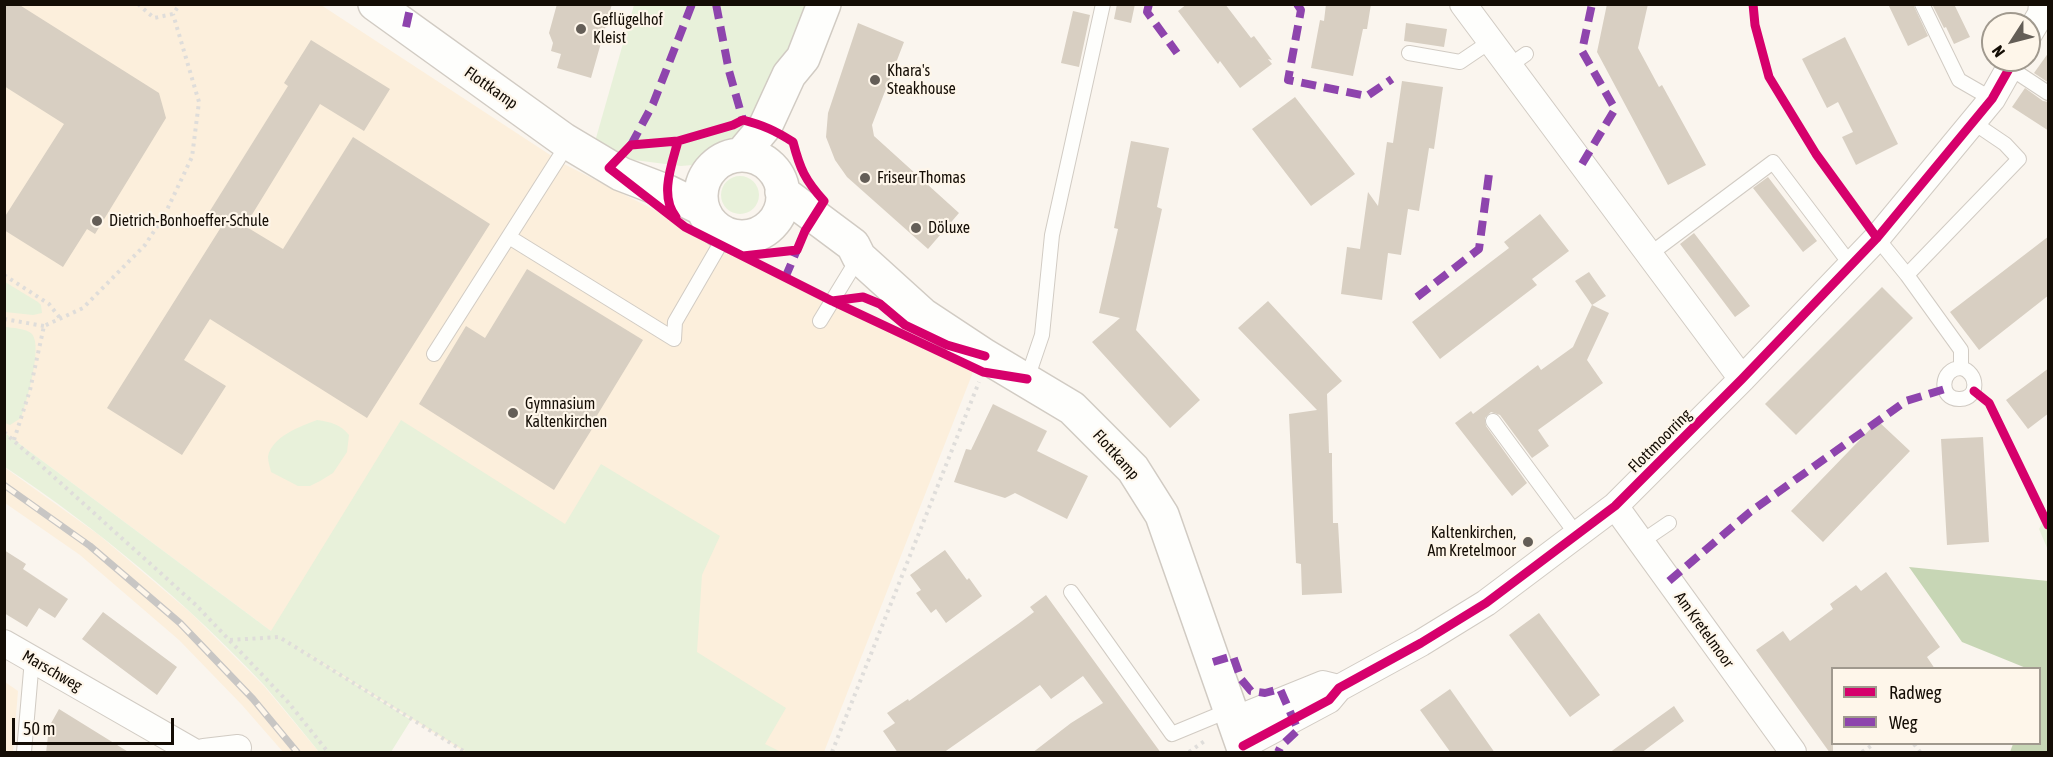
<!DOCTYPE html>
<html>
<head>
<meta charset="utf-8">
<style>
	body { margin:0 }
	#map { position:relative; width:2053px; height:757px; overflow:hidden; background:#faf5ee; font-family:"Asap Condensed",sans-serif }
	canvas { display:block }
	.frame { position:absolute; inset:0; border:6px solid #140d05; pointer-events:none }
	.legend { position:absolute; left:1831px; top:667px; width:210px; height:78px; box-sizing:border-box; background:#fef6ea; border:2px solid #a0998e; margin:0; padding:8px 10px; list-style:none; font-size:18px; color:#140d05 }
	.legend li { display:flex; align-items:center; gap:12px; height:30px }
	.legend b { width:30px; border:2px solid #a0998e }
	.north { position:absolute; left:1981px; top:12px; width:60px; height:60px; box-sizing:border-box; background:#fef6ea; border:2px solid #a0998e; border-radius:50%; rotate:234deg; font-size:16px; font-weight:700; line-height:24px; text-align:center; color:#140d05 }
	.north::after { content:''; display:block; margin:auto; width:21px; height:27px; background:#645e57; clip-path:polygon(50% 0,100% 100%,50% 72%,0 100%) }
	.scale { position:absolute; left:12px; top:718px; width:162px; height:27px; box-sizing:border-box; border:3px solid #140d05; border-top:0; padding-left:8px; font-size:18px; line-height:21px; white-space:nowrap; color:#140d05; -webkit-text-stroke:4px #fef6ea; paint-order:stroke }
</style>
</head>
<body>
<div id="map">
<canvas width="2053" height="757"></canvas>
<div class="frame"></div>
<ul class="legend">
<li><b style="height:8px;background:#d6006c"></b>Radweg</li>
<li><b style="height:8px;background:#8e44ad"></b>Weg</li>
</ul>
<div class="north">N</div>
<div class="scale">50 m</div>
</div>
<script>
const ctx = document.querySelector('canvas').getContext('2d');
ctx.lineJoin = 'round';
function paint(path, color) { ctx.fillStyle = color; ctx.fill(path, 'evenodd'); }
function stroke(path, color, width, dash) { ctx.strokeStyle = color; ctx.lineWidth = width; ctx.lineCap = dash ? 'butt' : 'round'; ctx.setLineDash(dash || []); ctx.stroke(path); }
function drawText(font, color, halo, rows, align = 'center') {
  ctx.font = font + ' "Asap Condensed",sans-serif'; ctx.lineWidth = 4.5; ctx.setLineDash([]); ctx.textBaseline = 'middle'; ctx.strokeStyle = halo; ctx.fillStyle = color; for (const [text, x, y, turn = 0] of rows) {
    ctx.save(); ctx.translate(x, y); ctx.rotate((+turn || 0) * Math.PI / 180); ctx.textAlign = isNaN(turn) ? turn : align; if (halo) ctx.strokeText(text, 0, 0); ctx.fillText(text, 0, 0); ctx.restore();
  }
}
paint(new Path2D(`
	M5,5H321L564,164L830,299L975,367L824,752H465L279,637L5,433Z
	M4,467L99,535L191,613L264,686L319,752H283L242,705L179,640L80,555L5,503Z
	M5,682L18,691L13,752H5Z`), '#fcefdc');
paint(new Path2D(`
	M634,5H811L741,146L721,152L704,164L681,166L634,160L594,145Z
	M721 195a19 19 0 1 1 38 0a19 19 0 1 1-38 0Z
	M5,282L38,302L41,305L42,313L33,315L5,312Z
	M5,327C12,328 26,328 32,334C43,347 26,403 21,418L10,425L5,423Z
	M317,420C331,422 340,424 349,435L347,452L333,473L320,481L310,486H298L271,472C270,467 268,462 268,457C271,437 301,426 317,420Z
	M401,420L565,524L601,464L720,536L702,575L697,652L786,708L765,744L781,752H467L279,636L411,720L391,752H319C301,730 283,707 264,685C187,603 98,529 5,467V433L271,631Z
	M2048,513V550L2039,529Z`), '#e8f1da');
paint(new Path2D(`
	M1909,567L2048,581V752H2010L2013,744H2040V668H2026L1962,642Z`), '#c7d6b5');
paint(new Path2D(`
	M4,4H18L159,93L166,118L95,234L87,229L63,267L4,230V218L64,124L4,86Z
	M557,4H612L591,78L557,68L561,54L551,51L553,43L549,33Z
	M1117,4H1135L1131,23L1114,19Z
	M1187,4H1225L1251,38L1254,36L1272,60L1268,59L1272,64L1240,88L1220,61L1218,64L1178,11Z
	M1326,4H1371L1367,29H1363L1353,76L1311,68L1320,20L1324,21Z
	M1607,4H1648L1638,48L1659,87L1662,85L1706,165L1668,185L1597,52Z
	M1888,4H1913L1928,36L1908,46Z
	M1932,4H1954L1970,37L1954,44L1946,27L1944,28Z
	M1073,11L1090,15L1079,67L1061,63Z
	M858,23L904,42L872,125L874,136L959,213L928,249L847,177L835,160L826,137L828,113Z
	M1406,23L1447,29L1444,47L1404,41Z
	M1845,37L1898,144L1856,165L1842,137L1853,132L1838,102L1827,108L1802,59Z
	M311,40L390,89L364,131L320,104L245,226L283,249L353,137L490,224L367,418L210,319L184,360L226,386L182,455L107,408L223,224L208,214L288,86L284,83Z
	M2049,52V83L2034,73Z
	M1402,81L1443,87L1434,149L1429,148L1419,211L1408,209L1401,255L1388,253L1382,300L1341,294L1347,247L1360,249L1368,192L1378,206L1387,142L1393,143Z
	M2025,88L2043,101L2049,102V131L2012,107Z
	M1295,97L1355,174L1311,206L1252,129Z
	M1131,141L1169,148L1157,207L1162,209L1136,330L1200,400L1170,428L1092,342L1120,318L1099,313L1118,229L1114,228Z
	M1768,177L1817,241L1803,252L1753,188Z
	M1540,214L1569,251L1532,279L1537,285L1440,359L1412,322L1509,248L1504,242Z
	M1694,233L1750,306L1735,317L1680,244Z
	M2049,236V295L1979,350L1950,312Z
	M527,269L643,340L590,427L592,429L554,490L419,404L466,326L485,338Z
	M1589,272L1606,296L1592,305L1575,281Z
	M1882,287L1913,318L1796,435L1765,404Z
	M1268,301L1342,381L1327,394L1329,453H1332V465L1333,523H1338L1342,593L1302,595L1301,564L1296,563L1289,414L1317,410L1238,328Z
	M1592,305L1609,313L1587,360L1603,383L1538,430L1549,446L1532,458L1500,415L1491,412L1485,418L1486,426L1527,483L1512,496L1455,423L1471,411L1473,414L1538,365L1541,370L1573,347Z
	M2049,368V413L2028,429L2006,400Z
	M993,404L1047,431L1037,451L1088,476L1067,519L1015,493L1005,498L954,482L966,449L971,450Z
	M1878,421L1910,451L1823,542L1791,511Z
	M1983,437L1989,542L1947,545L1941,439Z
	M4,550L26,564L23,569L68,599L55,618L39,608L27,627L4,613Z
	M945,550L967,580L969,578L982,596L946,623L936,609L931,613L916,593L921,590L910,575Z
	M1886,572L1940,647L1927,657L1935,669H1833V753H1830L1756,650L1783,631L1790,641L1833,609L1830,604L1856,585L1861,591Z
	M1046,595L1161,753H1032L1071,723L1103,703L1083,676L1051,699L1040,685L943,753H898L883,731L895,723L887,713L908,699L909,701L1018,624L1034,612L1030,607Z
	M103,612L177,667L157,695L82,639Z
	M1539,613L1600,695L1570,717L1509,635Z
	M1450,689L1495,753H1451L1420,710Z
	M1674,706L1684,721L1641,753H1609Z
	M59,709L130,753H46L49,727Z`), '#d8cfc2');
const service = new Path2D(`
	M1922,4L1959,80L1992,99
	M1409,53L1460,62L1491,41
	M1509,66L1526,54
	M2010,68L2048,93
	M509,237L674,339L675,322L726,234
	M1877,238L1907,275L1961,350V368C1940,368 1938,400 1960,399C1980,398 1978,372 1961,368
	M1650,254L1773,162L1851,265
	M1907,275L2019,159L2005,144L1974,123
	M820,321L859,257
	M434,354L569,142
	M1027,379L1042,335L1052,235L1103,4
	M1493,421L1577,535
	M1641,542L1669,523
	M1071,592L1172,734L1230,710
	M24,752L32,659`);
const minor = new Path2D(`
	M1463,4L1742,379
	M2029,34L2041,14L2042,4
	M1615,506L1793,752
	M4,643L194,752
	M1234,720L1323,684L1339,688
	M1243,746L1329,700L1339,688L1421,643L1486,603L1615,506L1742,379L1877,238L1992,99L2014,60
	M204,752L238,748`);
const tertiary = new Path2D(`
	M375,4L564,140L621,174L668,192L703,209
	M741,155L766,125L789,75L803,58L824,4
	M701 196a41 41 0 1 1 82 0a41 41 0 1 1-82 0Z
	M782,192L853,245L859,257L923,315L985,356L1072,408L1133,469L1162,515L1245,752`);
stroke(service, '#d1cbc3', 16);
stroke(minor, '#d1cbc3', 28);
stroke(tertiary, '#d1cbc3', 36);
stroke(new Path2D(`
	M138,4L154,18L173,14L180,4
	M4,275L49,304L60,318
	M4,319L44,326
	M4,432L196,605L288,702L328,752
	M14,440L30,390L44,326L83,308L145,245L164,216L192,157L199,102L173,14
	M230,640L279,637L465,752
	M1914,744L1920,752
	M832,752L979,382
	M1189,752L1206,740
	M1862,752L1874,744`), '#dfddda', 4, [3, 4.5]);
stroke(service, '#fefefc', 14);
stroke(minor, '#fefefc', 26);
stroke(tertiary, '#fefefc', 33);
const rail = new Path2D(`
	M4,485L90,546L180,623L253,699L297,752`);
stroke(rail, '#c8c6c4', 7);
stroke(rail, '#fef6ea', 4.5, [14]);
stroke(new Path2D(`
	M716,4L729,71L743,120
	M1149,4L1147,12L1177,53
	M1297,4L1301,10L1288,80L1367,96L1392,79
	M406,27L411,4
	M631,145L653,104L692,4
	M1582,164L1615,109L1582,51L1592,4
	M785,278L797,250
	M1417,297L1479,249L1489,174L1495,175
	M1669,581L1750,512L1906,401L1945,389
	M1213,662L1233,656L1241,679L1251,691L1265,693L1280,689L1298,730L1281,746L1278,752`), '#8e44ad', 8, [15, 8]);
stroke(new Path2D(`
	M1753,4L1755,25L1769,77L1816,154L1877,238
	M678,141L631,145L609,168L685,227L832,301L983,372L1027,379
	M676,217C659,196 672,164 678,141L733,125L743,120C763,125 776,131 793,142C800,169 805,180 824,201L805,231L797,250L743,256
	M832,301L863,297L880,304L905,325L947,345L985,356
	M1974,391L1989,403L2048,525
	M1243,746L1329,700L1339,688L1421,643L1486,603L1615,506L1742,379L1877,238L1992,99L2014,60`), '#d6006c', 9);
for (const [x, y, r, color] of [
	[581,29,6,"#645e57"],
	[875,80,6,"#645e57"],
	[865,178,6,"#645e57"],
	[97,221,6,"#645e57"],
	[916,228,6,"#645e57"],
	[513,413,6,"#645e57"],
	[1528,542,6,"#645e57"]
]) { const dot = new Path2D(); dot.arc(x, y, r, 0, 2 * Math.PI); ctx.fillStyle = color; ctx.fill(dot); stroke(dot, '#fef6ea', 2); }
drawText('16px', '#140d05', '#fef6ea', [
	["Geflügelhof",593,20],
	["Kleist",593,38],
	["Khara's",887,71],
	["Steakhouse",887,89],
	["Friseur Thomas",877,178],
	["Dietrich-Bonhoeffer-Schule",109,221],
	["Döluxe",928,228],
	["Gymnasium",525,404],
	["Kaltenkirchen",525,422],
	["Kaltenkirchen,",1516,533,"right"],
	["Am Kretelmoor",1516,551,"right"]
], 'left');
drawText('16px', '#140d05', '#fef6ea', [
	["Flottkamp",491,88,35],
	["Flottmoorring",1660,441,-45],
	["Flottkamp",1116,455,48],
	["Am Kretelmoor",1704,630,54],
	["Marschweg",52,671,30]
]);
</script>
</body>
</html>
